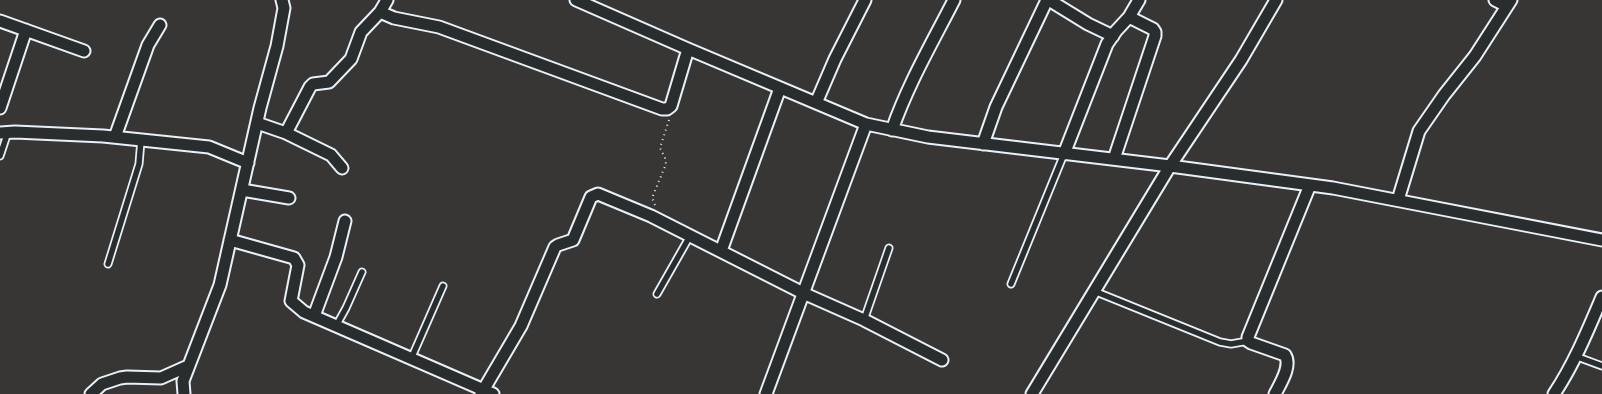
<!DOCTYPE html>
<html>
<head>
<meta charset="utf-8">
<style>
	body { margin:0 }
	canvas { display:block; background:#373635 }
</style>
</head>
<body>
<canvas width="1602" height="394"></canvas>
<script>
const ctx = document.querySelector('canvas').getContext('2d');
ctx.lineJoin = 'round';
function stroke(path, color, width, dash) { ctx.strokeStyle = color; ctx.lineWidth = width; ctx.lineCap = dash ? 'butt' : 'round'; ctx.setLineDash(dash || []); ctx.stroke(path); }
const lane = new Path2D(`
	M0,156L8,132
	M108,264L139,164L141,140
	M1011,284L1064,154
	M1094,291L1220,342L1231,344L1248,341
	M657,294L690,236
	M864,320L889,248
	M336,326L346,308L362,272
	M1575,356L1602,366
	M411,359L443,286`);
const street = new Path2D(`
	M576,0L688,49L866,124L928,137L1170,166L1333,188L1602,240
	M1049,0L1088,24L1113,36
	M1495,0L1507,6
	M380,12L394,18L439,27L662,109H667L671,106L688,49
	M0,21L84,51
	M816,103L835,59L865,0
	M0,108L26,30
	M257,123L286,133L331,155L342,168
	M892,130C908,84 932,43 954,0
	M0,133L15,132L103,136L209,147L248,163
	M286,133L310,87L313,84L329,82L351,59L361,32L380,12L387,0
	M115,137L148,45L160,25
	M983,144L996,107L1047,0
	M1064,154L1107,44L1116,31L1129,17L1139,0
	M1114,159L1155,36V32L1153,29L1129,17
	M242,190L289,198
	M1398,200L1419,131L1444,95L1475,56L1511,0
	M230,240L294,258L298,265L291,301L304,312L493,394
	M721,251L780,88
	M314,316L336,257L345,221
	M91,394L102,384L120,378L127,377L161,378L188,366
	M184,394L183,381L220,285L260,108L277,46L284,8L282,0
	M481,394L521,326L555,247L558,245L573,240L591,197L598,194L651,216L803,293L864,320L942,360
	M766,394L866,124
	M1032,394L1170,166L1241,60L1276,0
	M1275,394C1280,384 1292,366 1285,355L1251,343L1248,341V337L1310,185
	M1554,394C1574,364 1588,330 1602,297`);
stroke(lane, '#e8f1f8', 9);
stroke(street, '#e8f1f8', 15);
stroke(new Path2D(`
	M655,205L652,198L666,164L665,158L660,148L669,120`), '#e8f1f8', 2, [1, 4]);
stroke(lane, '#2a2d2e', 5.5);
stroke(street, '#2a2d2e', 11);
</script>
</body>
</html>
